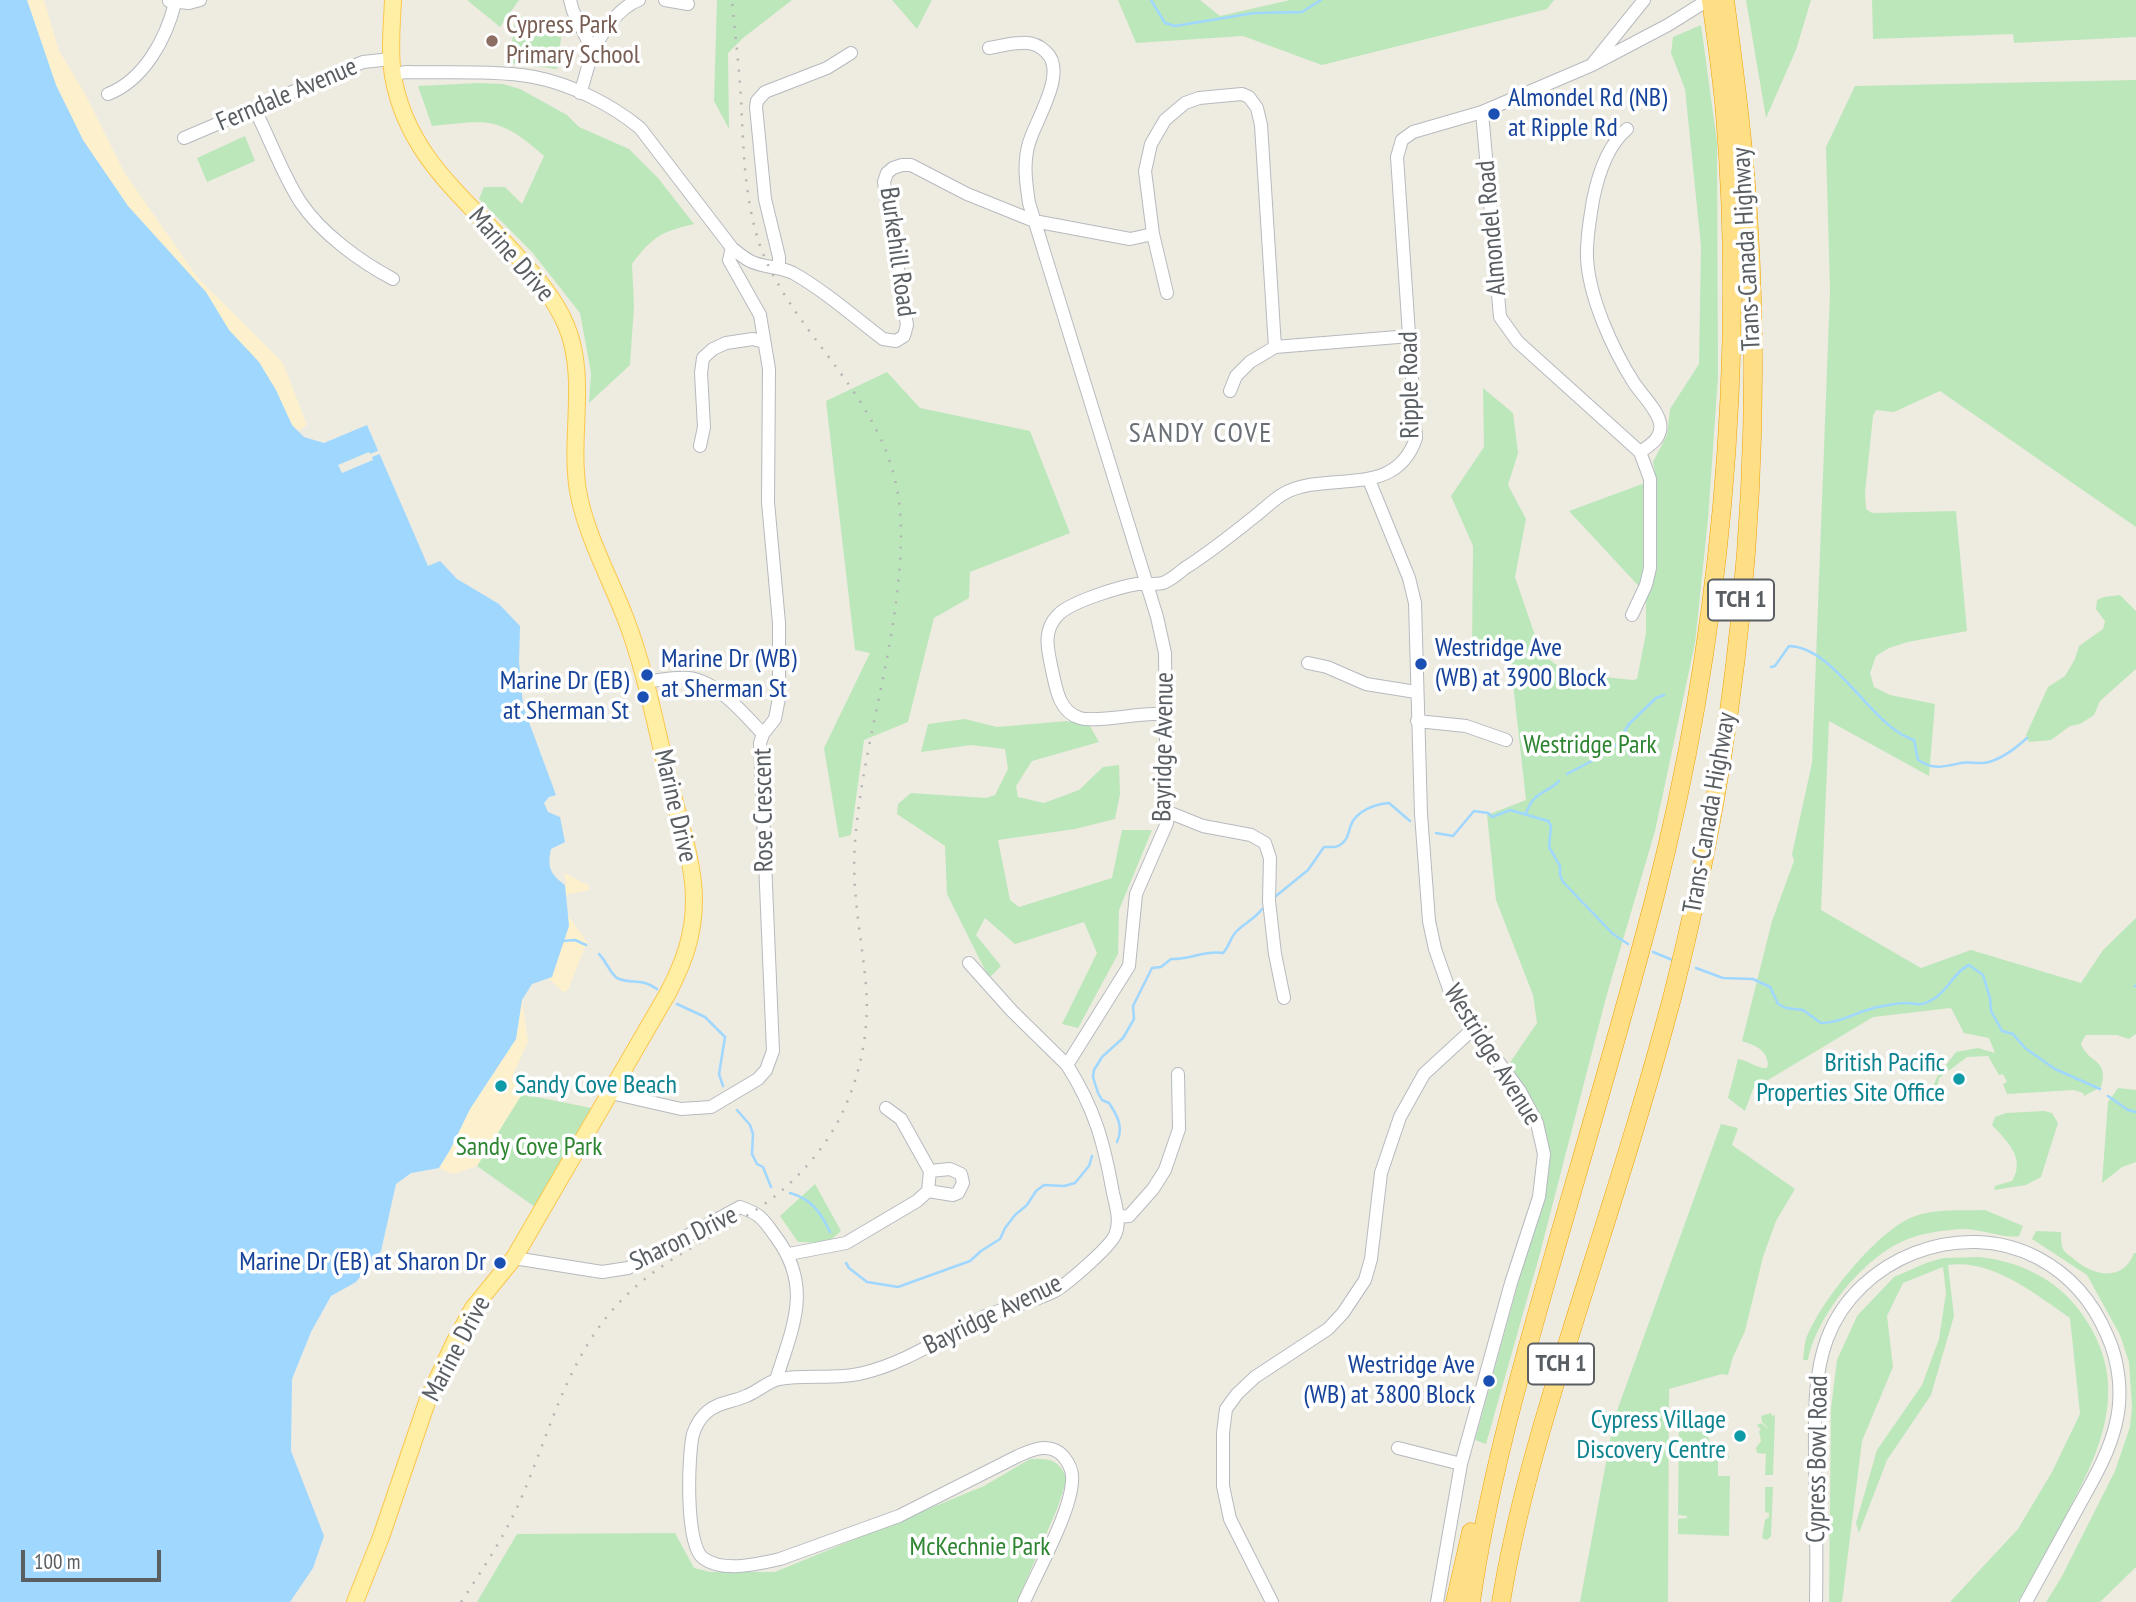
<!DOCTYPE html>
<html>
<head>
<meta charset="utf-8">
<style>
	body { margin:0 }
	#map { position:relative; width:2136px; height:1602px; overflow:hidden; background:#eeebe1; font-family:"PT Sans Narrow",sans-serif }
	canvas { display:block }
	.scale { position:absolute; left:21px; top:1550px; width:140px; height:32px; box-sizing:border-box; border:4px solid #595e63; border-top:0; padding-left:9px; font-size:21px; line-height:24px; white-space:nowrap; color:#595e63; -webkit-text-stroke:5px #fff; paint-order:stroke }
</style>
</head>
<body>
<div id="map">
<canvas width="2136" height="1602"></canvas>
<div class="scale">100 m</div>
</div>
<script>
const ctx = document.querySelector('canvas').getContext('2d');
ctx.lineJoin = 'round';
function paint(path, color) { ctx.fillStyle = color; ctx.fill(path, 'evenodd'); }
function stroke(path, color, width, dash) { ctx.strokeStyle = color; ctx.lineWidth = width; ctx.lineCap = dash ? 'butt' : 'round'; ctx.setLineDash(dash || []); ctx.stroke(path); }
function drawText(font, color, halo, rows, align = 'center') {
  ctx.font = font + ' "PT Sans Narrow",sans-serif'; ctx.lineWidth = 7; ctx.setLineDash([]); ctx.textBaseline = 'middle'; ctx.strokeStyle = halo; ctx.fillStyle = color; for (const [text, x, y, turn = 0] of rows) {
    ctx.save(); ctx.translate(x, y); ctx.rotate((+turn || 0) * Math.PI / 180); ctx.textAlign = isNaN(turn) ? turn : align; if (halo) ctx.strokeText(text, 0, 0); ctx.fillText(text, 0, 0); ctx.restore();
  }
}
paint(new Path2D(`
	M467,0H519L500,27Z
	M717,0H792L743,38L728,53L729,129L714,101Z
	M892,0H932L917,29Z
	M1118,0H1200L1220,16L1290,0H1554L1547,9L1322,65L1243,36L1136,43Z
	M1746,0H1811L1796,50L1766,118Z
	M1872,0H2136V37L2014,43L2013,34L1873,39Z
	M516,16L563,23L557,69L509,63Z
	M1701,25L1717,142L1718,377L1708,519L1695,643L1655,831L1607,994L1539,1257L1486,1444L1475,1440L1546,1182V1150L1507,1067L1537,1023L1533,995L1496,900L1487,815L1526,800L1511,666L1510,662L1472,653L1473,546L1451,496L1484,447L1483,388L1513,413L1518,453L1508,485L1526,519L1515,577L1541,653L1555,664L1575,674L1633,680L1637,679L1646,633V594L1569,511L1656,479L1653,462L1667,435L1670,409L1699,364L1701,246L1685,89L1671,53L1673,37Z
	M2136,80V527L1940,391L1894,412L1876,410L1873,416L1865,493L1866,509L1872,513L1956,511L1967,631L1908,642L1889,648L1876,656L1870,673L1874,687L1890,695L1935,704L1929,776L1829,721L1821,910L1921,968L1971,950L2081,983L2103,950L2136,918V1034L2129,1039L2117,1035H2086L2081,1043C2087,1064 2110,1058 2101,1087L2084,1096L2083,1093L2074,1090L2007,1094L2003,1084L2007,1082L2003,1074L1999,1075L1988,1056L1967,1057L1939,1078L1935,1101H1927L1937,1077L1956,1052L1978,1048L1995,1053L1989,1038L1964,1033L1951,1008L1873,1017L1753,1089L1745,1111L1728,1098L1738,1059C1748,1060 1757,1069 1767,1068L1768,1064C1766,1049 1756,1046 1742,1041L1772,921L1794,861L1792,854L1812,763L1830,291L1826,147L1855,86Z
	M477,83L503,84L520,89L567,115L579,127L629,149L658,178L694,224C661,232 653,236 632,264L634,306L630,365L589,403L591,373L580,313L532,252L479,199L484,187H505L522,204L544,156C499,116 489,120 432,126L418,86Z
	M245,136L255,161L207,182L197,158Z
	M887,372L920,408L1030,431L1070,533L970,572L969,598L934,618L908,722L864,740L851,835L839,838L824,748L870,653L855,650L826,401Z
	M2120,595L2136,611V669L2100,701L2094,715L2080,724L2070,726L2051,740L2029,742L2026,735L2048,687L2065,676L2075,659L2079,646L2103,629L2105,621L2096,609L2097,600L2104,597Z
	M965,719L997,727L1067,721L1090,726L1099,742L1032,761L1016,786L1018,797L1044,803L1079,790L1103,767L1119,765L1120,794L1115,819L1075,829L998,840L1010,900L1019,907L1112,878L1122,830H1152L1119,910L1118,954L1078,1028L1062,1024L1097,953L1084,922L1015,944L985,918L976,935L1001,966L989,978L947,894L945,846L897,814L898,804L911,793L986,798L995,795L1008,769L1005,749L971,745L921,752L928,724Z
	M2118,1088L2136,1090V1162L2122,1167L2102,1183L2108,1102Z
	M522,1094L591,1108L535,1207L477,1166Z
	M2044,1111L2052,1113L2058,1123L2041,1177L2026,1185L1994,1190L1995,1186L2012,1181C2026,1158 2007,1141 1992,1125L1995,1117L2006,1113Z
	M1721,1124L1738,1128L1732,1145L1795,1189L1776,1221L1763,1257L1745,1331L1733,1357L1728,1375L1722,1374L1669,1389L1668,1602H1580L1614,1419Z
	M815,1184L841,1231L827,1243L798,1242L780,1216Z
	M1985,1210L2023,1226L2019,1236C2006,1239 1978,1228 1961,1229C1944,1230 1923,1233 1908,1239C1864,1256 1817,1315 1808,1360H1803C1804,1353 1804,1345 1806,1339C1820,1302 1878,1229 1915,1216C1937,1208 1963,1211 1985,1210Z
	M2036,1231L2061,1232C2061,1237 2061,1245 2063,1249C2065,1253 2072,1257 2075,1260C2095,1277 2124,1281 2134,1253H2136V1567L2100,1602H2046L2061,1578L2115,1471L2130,1427L2132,1407L2129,1362L2120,1335L2087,1275L2032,1239Z
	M1979,1257C2018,1261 2055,1278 2079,1310C2132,1380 2104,1445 2067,1513C2051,1543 2035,1573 2018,1602H1950L2018,1529L2052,1472L2080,1414L2070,1318C2035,1294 1993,1259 1948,1265L1954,1316L1931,1395L1887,1460L1859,1533L1856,1523L1877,1450L1922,1385L1939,1339L1946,1293L1943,1267L1903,1283L1887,1316L1893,1367L1862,1441L1842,1602H1829L1831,1408L1837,1360L1857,1316L1894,1277L1926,1263L1943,1258Z
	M1679,1409L1690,1411L1697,1419L1696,1424L1705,1431L1711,1443L1728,1453L1729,1458H1718V1476H1730L1729,1536L1678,1534V1519L1687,1518V1516L1678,1515L1679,1420L1688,1421L1689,1419L1679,1417Z
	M1771,1413L1772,1416L1775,1415L1773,1475H1765L1766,1454L1757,1453L1756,1448L1761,1441L1759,1431L1761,1430L1757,1425L1761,1423L1770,1430L1762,1422L1761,1416Z
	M1030,1459C1050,1459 1058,1458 1067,1479L1057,1509L1017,1602H477L517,1534L675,1533L694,1568L710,1572H775L984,1486Z
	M1765,1487H1773L1771,1536L1767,1540L1762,1538L1765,1520L1769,1517V1513L1765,1512Z`), '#bce7bb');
paint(new Path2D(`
	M0,0H44L59,51L84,92L124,172L197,277L283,363L307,425L301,429L284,432L220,375Z
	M564,873C573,876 579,883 588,884L590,890L568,894L561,903L566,881Z
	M563,912L570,918L587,942L568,990L563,992L548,978Z
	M522,1000L528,1041L512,1078L522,1094L477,1166L453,1174L439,1168L450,1150L470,1109L516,1039Z`), '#fdf1cd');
paint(new Path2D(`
	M0,0H27L56,85L83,140L128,206L206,292L229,330L259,362L276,390L292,425L304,437L324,443L367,425L428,566L440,561L457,579L499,604L520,626L519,662L523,706L556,795L549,797L544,803L548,812L560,817L565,842L551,849C547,867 550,874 565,885L569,926L552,977L532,984L522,1000L516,1039L470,1109L450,1150L439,1168L411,1173L396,1184L381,1251L356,1282L331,1296L311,1332L292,1379L291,1451L324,1536L313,1568L290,1602H0Z`), '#9fd7ff');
paint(new Path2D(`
	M380,450L382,453L372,457L373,460L342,473L338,465L369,452L370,454Z`), '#eeebe1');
stroke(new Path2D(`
	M1151,0L1165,23L1175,26L1254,13L1302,12L1321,0
	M1771,667L1775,666L1789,646C1836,647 1871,727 1914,740L1918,760C1933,770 1943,767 1961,763C1970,761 1980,765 1989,762C2003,758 2016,748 2027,738
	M1567,774L1605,754L1617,744L1629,724L1656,698L1664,695
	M1526,813C1535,790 1545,795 1559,781
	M1436,833L1453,836L1474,811L1488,813L1492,817L1510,810L1548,821L1551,826L1549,847L1560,866V875L1563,882L1613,934L1628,944
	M1276,896L1308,870L1324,847C1329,847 1336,848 1340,845C1348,840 1348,833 1351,825C1356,811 1375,804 1389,803L1410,821
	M562,941L575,940L586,945
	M1653,952L1675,961
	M599,954C606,961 610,973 617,978C632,985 640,977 657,989
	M1696,968L1723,978L1753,979L1770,987L1778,1004L1786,1008L1803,1010L1821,1023C1841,1023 1858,1011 1878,1007C1885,1006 1896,1003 1904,1003C1919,1003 1919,1008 1935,998C1948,990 1955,971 1969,965L1983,975L1990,998L1991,1011L2002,1031L2013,1034L2025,1048L2055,1069L2100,1089
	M2135,986H2136
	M677,1004L705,1017L725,1037L719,1074L723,1086
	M2108,1096L2128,1110L2136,1112
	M737,1110L750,1125L753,1134L752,1154L757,1164L763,1167L771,1187
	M1117,1142C1124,1127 1117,1115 1109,1103L1102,1100L1098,1093L1093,1077L1094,1070L1102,1057L1123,1038L1134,1019L1133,1006L1152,968L1161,967L1171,959C1189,960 1205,950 1223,953C1229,947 1230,939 1235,933C1243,924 1255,919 1262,909
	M790,1193C812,1199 821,1213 830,1232
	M846,1263L849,1268L867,1282L898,1287L970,1261L981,1251L1000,1239L1005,1228L1015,1215L1027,1205L1036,1191L1044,1185L1064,1186L1075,1183L1089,1166L1092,1156`), '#9fd7ff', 2.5);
const minor = new Path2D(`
	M570,0L573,11L593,51
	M665,0L688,4
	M169,1L189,3L200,0
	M989,48C1000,46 1011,43 1021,43C1031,42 1039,45 1046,52C1068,72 1036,119 1029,143C1023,163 1026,183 1029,203L1157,617L1165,653L1167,823L1136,894L1129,966L1067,1065C1095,1109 1104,1143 1113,1193C1116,1206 1121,1222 1115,1235C1110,1247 1065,1286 1053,1292C1031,1303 1006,1307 983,1317C944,1336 906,1363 863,1373C836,1380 806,1374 779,1379C767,1382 757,1392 746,1396C733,1402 718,1402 707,1412C700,1418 696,1425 693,1434C688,1456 685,1544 703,1558C723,1573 758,1564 780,1559L899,1516L1018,1456C1033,1449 1050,1442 1063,1456C1069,1463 1073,1472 1072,1481C1071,1512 1037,1572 1024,1602
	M1594,62L1644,0
	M393,75L405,72C444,73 497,70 534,77C571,84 612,105 640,128L732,248C738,253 744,258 750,261C764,268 779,266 793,273C825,291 853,316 883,339L896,341L904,336L907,325L884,182L887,173L893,168L902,165H911L967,194L1034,221L1130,239L1153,234L1145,171L1151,144L1165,120L1185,103L1199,98L1242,94L1249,97L1257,108L1261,125L1275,347
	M580,93C585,80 587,67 592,55C599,35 619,7 639,0
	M108,94C144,80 166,39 175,3
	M255,110C270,139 283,176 301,203C322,234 361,262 393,279
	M1482,112L1500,317L1518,342L1640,452L1650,479V568L1646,585L1632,615
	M1627,129C1608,145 1598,175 1593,200C1590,219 1586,239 1587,258C1589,298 1613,350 1634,383C1642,395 1657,409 1660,423C1663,438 1650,445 1640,452
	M184,138L363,62L391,59
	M1153,234L1167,293
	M779,267V257L765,199L756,107L757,101L765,92L827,68L851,53
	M1230,391L1236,376L1250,362L1275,347L1410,336
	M700,446L704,427L701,373L703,358L713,349L726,343L753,339L764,342
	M1369,480L1409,578L1415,603L1421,814L1429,921L1435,949L1449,989L1460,1010L1520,1091L1537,1123L1544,1154L1539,1197L1511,1283L1461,1464L1437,1602
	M1308,663L1327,667L1366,684L1416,692
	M644,682C658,681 675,676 689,678C717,681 745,715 763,734
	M1165,714C1140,712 1099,723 1080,718C1059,712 1056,688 1052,670C1048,650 1042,631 1058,615C1070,602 1119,587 1137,584C1145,583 1156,585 1163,583C1171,580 1179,573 1185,568C1209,553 1231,535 1254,517C1263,510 1273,500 1283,494C1327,469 1395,501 1416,438L1397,157L1402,140L1413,132L1482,112L1592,65L1668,25L1708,0
	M1417,721L1466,726L1506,740
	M1168,812L1203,826L1251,835L1265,843L1270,858L1269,901L1275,954L1284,998
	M969,963L1012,1011L1067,1065
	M611,1093L681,1109L711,1107L758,1079L766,1070L773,1051L760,743L763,734L775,719L779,698V623L768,502L769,369L760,315L729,260L732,248
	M928,1191L953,1195L958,1193L963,1183L961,1174L950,1169L930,1171
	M1118,1217L1129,1216L1153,1189L1165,1170L1179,1129L1178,1074
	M789,1254L846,1243L917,1201L928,1191L930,1171L901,1119L886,1108
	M514,1258L602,1272L628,1268L740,1207C762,1215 762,1218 776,1237C813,1287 793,1326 776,1380
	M1398,1448L1461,1464
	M1272,1602L1230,1519L1223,1486V1433L1226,1409L1237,1394L1255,1377L1328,1329L1343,1313L1365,1280L1371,1259L1381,1173L1400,1117L1424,1074L1474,1028
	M1816,1602C1817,1554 1816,1507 1815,1459C1815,1419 1813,1377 1827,1339C1857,1258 1961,1217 2038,1258C2070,1275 2093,1302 2107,1335C2119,1361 2123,1394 2116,1423C2109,1454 2092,1482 2077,1509C2060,1540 2043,1571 2026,1602`);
const major = new Path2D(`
	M355,1602L381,1537L428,1399L454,1343L473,1308L514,1258L668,993C684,962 694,935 694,900C694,862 679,821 670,784C656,729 646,671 625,617C609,576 586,535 578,491C569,436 588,377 566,325C554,297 535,276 516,255C465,197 407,157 393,76C389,51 392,25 393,0`);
const highway = new Path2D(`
	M1455,1602L1471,1532
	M1471,1602C1487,1490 1517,1383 1548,1275C1584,1149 1622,1023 1655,896C1719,647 1746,370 1725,114C1722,76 1716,38 1711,0
	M1501,1602C1516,1510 1543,1421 1571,1332C1606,1220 1643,1108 1673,994C1737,745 1764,485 1749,229C1745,152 1735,76 1725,0`);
stroke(minor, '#b6babf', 14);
stroke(major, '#fbc74d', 18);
stroke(highway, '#eea000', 19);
stroke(minor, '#fff', 12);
stroke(major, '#ffefa4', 16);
stroke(highway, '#ffdf86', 18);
stroke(new Path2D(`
	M461,1602C483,1569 504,1537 520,1501C548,1437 564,1369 609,1314C650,1265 696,1247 748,1215C784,1193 815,1162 836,1125C859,1083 870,1034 866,986C862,938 851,891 855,842C861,761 886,682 896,602C901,560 905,517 894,476C874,396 805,340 769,267C744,216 744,155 741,99C739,66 735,33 732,0`), '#b3b4b4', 2.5, [2, 9]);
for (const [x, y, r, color] of [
	[492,41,7,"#8d6e63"],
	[1494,114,7,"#1a4fb4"],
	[1421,664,7,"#1a4fb4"],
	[647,675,7,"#1a4fb4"],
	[643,697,7,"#1a4fb4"],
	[1959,1079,7,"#0f9aa8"],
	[501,1086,7,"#0f9aa8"],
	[500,1263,7,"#1a4fb4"],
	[1489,1381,7,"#1a4fb4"],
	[1740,1436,7,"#0f9aa8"]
]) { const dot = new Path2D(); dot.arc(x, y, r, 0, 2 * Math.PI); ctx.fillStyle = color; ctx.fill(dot); stroke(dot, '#fff', 2.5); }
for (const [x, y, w] of [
	[1741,600,66],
	[1561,1364,66]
]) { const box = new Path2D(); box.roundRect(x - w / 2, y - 20.5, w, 41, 5); ctx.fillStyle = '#fff'; ctx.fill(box); stroke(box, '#595e63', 2); }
drawText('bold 24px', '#595e63', null, [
	["TCH 1",1741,600],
	["TCH 1",1561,1364]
]);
drawText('26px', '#785e54', '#fff', [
	["Cypress Park",506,26],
	["Primary School",506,56]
], 'left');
drawText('26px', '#595e63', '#fff', [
	["Ferndale Avenue",287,95,-23],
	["Almondel Road",1492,228,-95],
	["Trans-Canada Highway",1747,249,-93],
	["Burkehill Road",897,252,82],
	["Marine Drive",511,255,49],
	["Ripple Road",1410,385,-91],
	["Bayridge Avenue",1164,747,-89],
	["Marine Drive",675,806,77],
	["Rose Crescent",764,810,-91],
	["Trans-Canada Highway",1710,813,-80],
	["Westridge Avenue",1492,1055,58],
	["Sharon Drive",684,1239,-26],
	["Bayridge Avenue",993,1315,-26],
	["Marine Drive",457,1349,-62],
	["Cypress Bowl Road",1818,1459,-89]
]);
drawText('26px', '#164399', '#fff', [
	["Almondel Rd (NB)",1508,99],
	["at Ripple Rd",1508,129],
	["Westridge Ave",1435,649],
	["(WB) at 3900 Block",1435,679],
	["Marine Dr (WB)",661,660],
	["at Sherman St",661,690],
	["Marine Dr (EB)",629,682,"right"],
	["at Sherman St",629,712,"right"],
	["Marine Dr (EB) at Sharon Dr",486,1263,"right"],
	["Westridge Ave",1475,1366,"right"],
	["(WB) at 3800 Block",1475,1396,"right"]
], 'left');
drawText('26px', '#2e8531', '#fff', [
	["Westridge Park",1590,746],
	["Sandy Cove Park",529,1148],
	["McKechnie Park",980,1548]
]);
drawText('26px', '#0d838f', '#fff', [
	["British Pacific",1945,1064],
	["Properties Site Office",1945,1094],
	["Sandy Cove Beach",515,1086,"left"],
	["Cypress Village",1726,1421],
	["Discovery Centre",1726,1451]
], 'right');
ctx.letterSpacing = '2px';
drawText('28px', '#6a7075', '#fff', [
	["SANDY COVE",1201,434]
]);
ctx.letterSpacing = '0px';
</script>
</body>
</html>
